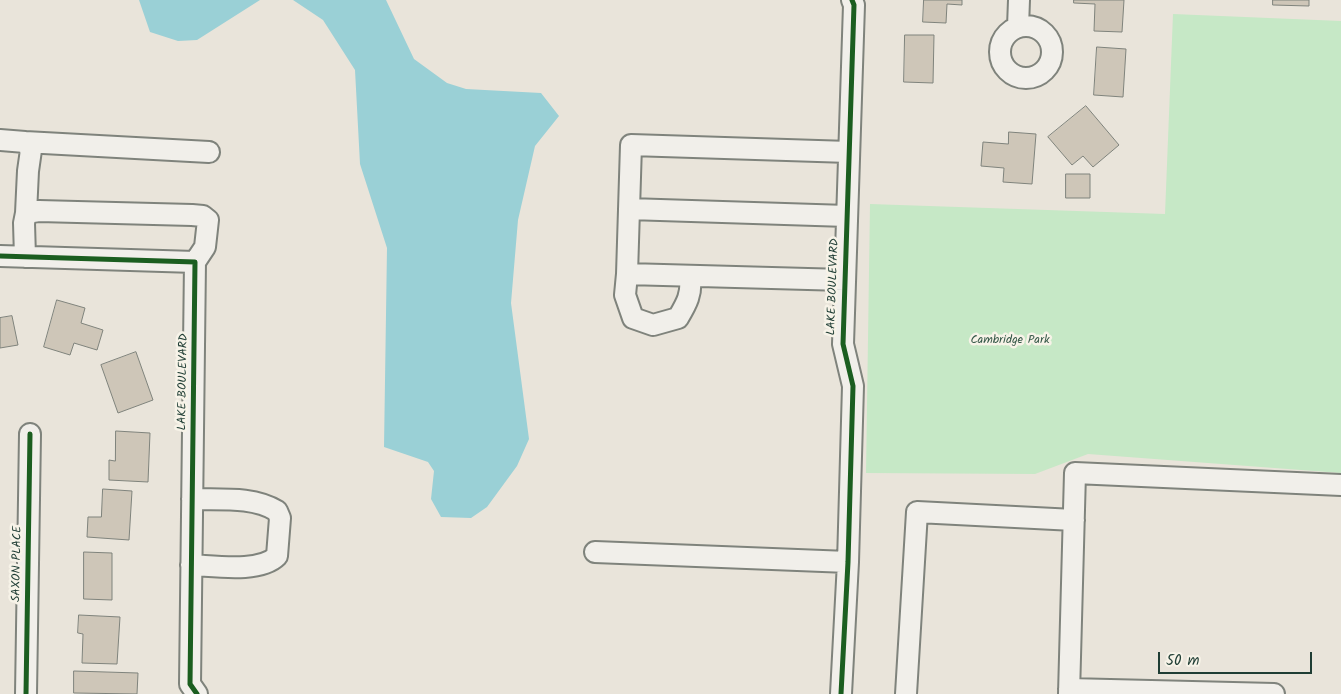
<!DOCTYPE html>
<html>
<head>
<meta charset="utf-8">
<style>
	body { margin:0 }
	#map { position:relative; width:1341px; height:694px; overflow:hidden; background:#e9e4da; font-family:Kalam,sans-serif }
	canvas { display:block }
	.scale { position:absolute; left:1158px; top:652px; width:154px; height:22px; box-sizing:border-box; border:2px solid #1f3d34; border-top:0; padding-left:6px; font-size:15px; line-height:18px; white-space:nowrap; color:#1f3d34; -webkit-text-stroke:4px #f7f3e8; paint-order:stroke }
</style>
</head>
<body>
<div id="map">
<canvas width="1341" height="694"></canvas>
<div class="scale">50 m</div>
</div>
<script>
const ctx = document.querySelector('canvas').getContext('2d');
ctx.lineJoin = 'round';
function paint(path, color) { ctx.fillStyle = color; ctx.fill(path, 'evenodd'); }
function stroke(path, color, width, dash) { ctx.strokeStyle = color; ctx.lineWidth = width; ctx.lineCap = dash ? 'butt' : 'round'; ctx.setLineDash(dash || []); ctx.stroke(path); }
function drawText(font, color, halo, rows, align = 'center') {
  ctx.font = font + ' Kalam,sans-serif'; ctx.lineWidth = 5; ctx.setLineDash([]); ctx.textBaseline = 'middle'; ctx.strokeStyle = halo; ctx.fillStyle = color; for (const [text, x, y, turn = 0] of rows) {
    ctx.save(); ctx.translate(x, y); ctx.rotate((+turn || 0) * Math.PI / 180); ctx.textAlign = isNaN(turn) ? turn : align; if (halo) ctx.strokeText(text, 0, 0); ctx.fillText(text, 0, 0); ctx.restore();
  }
}
paint(new Path2D(`
	M1173,14L1341,21V473L1088,454L1035,474L866,473L870,204L1165,214Z`), '#c6e8c6');
paint(new Path2D(`
	M139,0H260L197,40L178,41L150,32Z
	M293,0H386L414,59L447,83L466,89L541,93L559,116L535,146L518,220L511,303L529,439L517,466L487,507L471,518L441,517L431,499L434,471L428,462L384,447L387,248L360,164L355,70L323,20Z`), '#9ad0d6');
const building = new Path2D(`
	M924,0H962V5L947,4L946,23L923,22Z
	M1074,0H1124L1122,32L1094,31L1095,4L1074,3Z
	M1273,0H1309V6L1273,5Z
	M905,35H934L933,83L904,82Z
	M1097,47L1126,49L1123,97L1094,95Z
	M1086,106L1119,145L1093,167L1083,156L1072,165L1048,137Z
	M1009,132L1036,134L1032,184L1003,182L1004,168L981,166L983,142L1008,144Z
	M1066,174H1090V198H1066Z
	M57,300L85,308L81,323L103,330L97,350L74,343L70,355L44,347Z
	M12,316L18,345L0,348V318Z
	M136,352L153,400L118,413L101,365Z
	M116,431L150,433L148,482L109,480V460L115,461Z
	M103,489L132,491L129,540L87,537L88,517H101Z
	M84,552L112,553V600L84,599Z
	M79,615L120,617L117,664L82,663L83,634L78,633Z
	M74,671L138,673L137,694L74,693Z`);
paint(building, '#cec6b8');
stroke(building, '#7f837c', 1);
const minor = new Path2D(`
	M1000 52a26 26 0 1 1 52 0a26 26 0 1 1-52 0Z
	M1018,27L1019,0
	M0,140L25,142L31,150L28,171L26,213
	M25,142L209,152
	M629,209L847,216
	M0,256L195,262L190,684L197,694
	M25,257L24,223L26,213L39,211L192,215L203,216L208,220L205,247L195,262
	M627,274L631,145L849,152
	M690,276C692,294 687,303 678,318L653,325L633,318L625,295L627,274L844,280
	M595,552L848,562
	M191,565C215,566 260,573 277,556L280,518L277,511C253,496 219,500 192,499
	M1069,689L1274,694
	M26,694L30,434
	M841,694L848,562L853,386L843,344L854,5L852,0
	M906,694L917,512L1074,520
	M1069,694L1075,473L1341,485`);
stroke(minor, '#7f837c', 24);
stroke(minor, '#f1efea', 20);
stroke(new Path2D(`
	M0,256L195,262L190,684L197,694
	M26,694L30,434
	M841,694L848,562L853,386L843,344L854,5L852,0`), '#1b5e20', 5);
drawText('12px', '#1f3d34', '#f7f3e8', [
	["LAKE BOULEVARD",834,287,-88],
	["LAKE BOULEVARD",184,382,-89],
	["SAXON PLACE",18,564,-89]
]);
drawText('12px', '#345747', '#f7f3e8', [
	["Cambridge Park",1010,341]
]);
</script>
</body>
</html>
